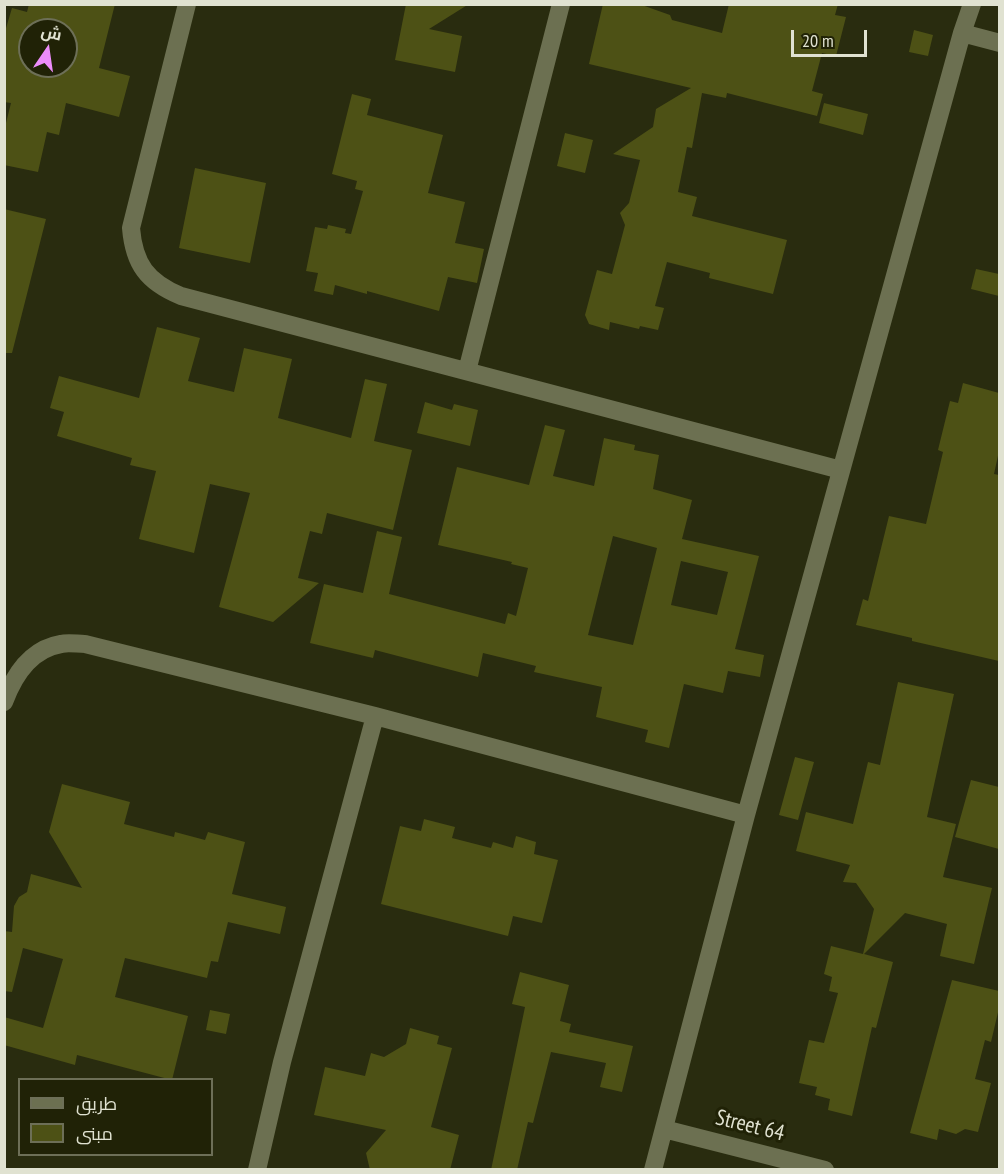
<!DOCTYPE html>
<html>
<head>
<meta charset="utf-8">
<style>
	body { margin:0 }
	#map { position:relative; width:1004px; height:1174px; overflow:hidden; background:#292c0f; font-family:"PT Sans Narrow",Cairo,sans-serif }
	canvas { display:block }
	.frame { position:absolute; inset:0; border:6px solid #e0e2d1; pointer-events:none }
	.legend { position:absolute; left:18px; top:1078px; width:195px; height:78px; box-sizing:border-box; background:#202206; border:2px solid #6d6f57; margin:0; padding:8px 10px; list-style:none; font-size:18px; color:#e0e2d1 }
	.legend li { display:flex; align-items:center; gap:12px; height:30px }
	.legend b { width:30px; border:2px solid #6d6f57 }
	.north { position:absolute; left:18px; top:18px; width:60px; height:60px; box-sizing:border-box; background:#202206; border:2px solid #6d6f57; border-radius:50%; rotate:13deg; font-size:16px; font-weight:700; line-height:24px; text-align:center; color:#e0e2d1 }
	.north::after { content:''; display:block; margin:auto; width:21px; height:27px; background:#ec8cfa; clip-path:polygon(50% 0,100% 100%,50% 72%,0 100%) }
	.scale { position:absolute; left:791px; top:30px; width:76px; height:27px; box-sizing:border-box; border:3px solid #e0e2d1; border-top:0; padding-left:8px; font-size:18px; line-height:21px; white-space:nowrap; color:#e0e2d1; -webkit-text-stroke:4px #202206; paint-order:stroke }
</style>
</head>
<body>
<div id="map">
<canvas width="1004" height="1174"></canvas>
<div class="frame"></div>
<ul class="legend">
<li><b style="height:8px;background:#6c7051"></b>طريق</li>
<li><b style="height:16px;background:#4d5115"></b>مبنى</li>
</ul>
<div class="north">ش</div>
<div class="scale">20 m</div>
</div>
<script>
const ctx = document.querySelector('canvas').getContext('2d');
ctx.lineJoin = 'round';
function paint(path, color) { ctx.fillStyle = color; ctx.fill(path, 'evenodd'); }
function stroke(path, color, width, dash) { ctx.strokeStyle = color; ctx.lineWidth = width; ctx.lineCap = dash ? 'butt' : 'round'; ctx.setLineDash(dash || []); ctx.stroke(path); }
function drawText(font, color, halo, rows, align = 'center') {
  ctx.font = font + ' "PT Sans Narrow",sans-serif'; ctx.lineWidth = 6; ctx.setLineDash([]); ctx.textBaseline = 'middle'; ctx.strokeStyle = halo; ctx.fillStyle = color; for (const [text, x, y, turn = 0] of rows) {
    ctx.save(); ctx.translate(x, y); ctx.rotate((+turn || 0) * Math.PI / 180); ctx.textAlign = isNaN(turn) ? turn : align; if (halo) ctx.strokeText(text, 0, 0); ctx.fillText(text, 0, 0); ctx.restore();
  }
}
paint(new Path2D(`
	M29,4H115L99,68L130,76L119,117L66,103L59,135L47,132L38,172L4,165V131L11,103L4,102V35L12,8L27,12ZM30,30H66V66H30Z
	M406,4H469L429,29L462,36L455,72L395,60Z
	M603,4H639L670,15L672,20L722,33L729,4H838L835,15L846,17L836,56L822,53L812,91L823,94L817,116L727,93L726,98L702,93L692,148L687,147L678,192L697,197L692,216L787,240L773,294L709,278L710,273L667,262L655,306L664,308L658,330L640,326L639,329L610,322L609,330L589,324L585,315L597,270L612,274L625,225L620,213L629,203L640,160L613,154L653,127L656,109L691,88L589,64Z
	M914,30L933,35L928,56L909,52Z
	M352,94L371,99L367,115L443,135L428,193L465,202L455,243L484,249L477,283L448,277L439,311L367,291V294L335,285L333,295L314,291L318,273L306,271L315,227L327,229L328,225L346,229L345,233L351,234L363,191L355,189L357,181L332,174Z
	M824,103L868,114L863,135L819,123Z
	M565,133L593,140L585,173L557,166Z
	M195,168L266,183L250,263L179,248Z
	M4,209L46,219L12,353H4Z
	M976,269L999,274V296L971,289Z
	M157,327L200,338L188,381L234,392L244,348L292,359L278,418L351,438L365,379L387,384L374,441L412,450L393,530L327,513L322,534L310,531L298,578L319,583L273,622L219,607L250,493L210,484L194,553L139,539L156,471L130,465L132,458L57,436L64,412L50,408L59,376L139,398Z
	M963,383L999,393V451L994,474L999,475V661L912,641V638L856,625L863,599L868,601L889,516L926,524L943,452L938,450L950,401L958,403Z
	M425,402L452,410L454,404L478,410L470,446L417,433Z
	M545,425L565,430L553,476L594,486L604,438L635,445L634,450L659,455L653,489L692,500L682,539L759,556L735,649L764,655L760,677L728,671L723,693L684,684L669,748L645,742L648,730L596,717L602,687L534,672L536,666L483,653L478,677L375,650L373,658L310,643L324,584L363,593L377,531L402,537L389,594L505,624L508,613L516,616L528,568L511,564L512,562L438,545L457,467L529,485ZM613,536L657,548L633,645L588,635ZM681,561L728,572L717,615L671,605Z
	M898,682L954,694L927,817L956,824L943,877L992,888L974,964L940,956L947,924L905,913L864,954L893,962L876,1028L872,1027L852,1116L828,1110L830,1099L815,1095L817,1087L799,1083L809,1040L824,1043L838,993L829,991L832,977L824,974L831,946L863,954L874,909L856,883L843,882L850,865L796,851L806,812L853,824L868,762L880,765Z
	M795,757L814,762L798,820L779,815Z
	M971,780L999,787V849L955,837Z
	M62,784L130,802L124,824L174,837L175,832L205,840L208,832L245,842L232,894L286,907L280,934L228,922L218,962L211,961L207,978L125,958L115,997L188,1016L172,1080L77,1055L75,1065L4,1045V1017L43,1028L63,959L23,948L12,992L4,991V931L12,932L14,906L19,897L27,892L31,874L82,888L49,832Z
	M424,819L455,827L452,838L491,848L493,842L513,848L516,836L536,842L534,854L558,860L542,923L513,916L508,936L381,904L400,826L421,831Z
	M520,972L569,985L560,1021L571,1024L569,1032L633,1046L622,1092L600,1087L606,1063L551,1052L533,1123L528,1122L517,1170H491L525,1007L512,1004Z
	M952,980L999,991V1008L991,1042L985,1040L975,1079L991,1083L978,1132L965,1129L956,1134L939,1129L937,1140L910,1133Z
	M210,1010L230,1014L226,1034L206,1030Z
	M410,1028L439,1036L437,1044L452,1048L431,1127L459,1135L450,1170H370L366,1153L386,1130L314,1115L325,1067L365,1076L371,1053L384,1057L406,1044Z`), '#4d5115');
stroke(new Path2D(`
	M187,4L131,228C134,264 147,282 181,296L841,470
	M962,33L1000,43
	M467,371L561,4
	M4,702C14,675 31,649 61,644C68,642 77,644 85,644L375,716L746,815
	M664,1129L825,1170
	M257,1170L282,1062L375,716
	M653,1170L746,815L962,33L972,4`), '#6c7051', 18);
drawText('22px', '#e0e2d1', '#202206', [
	["Street 64",750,1126,14]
]);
</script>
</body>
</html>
